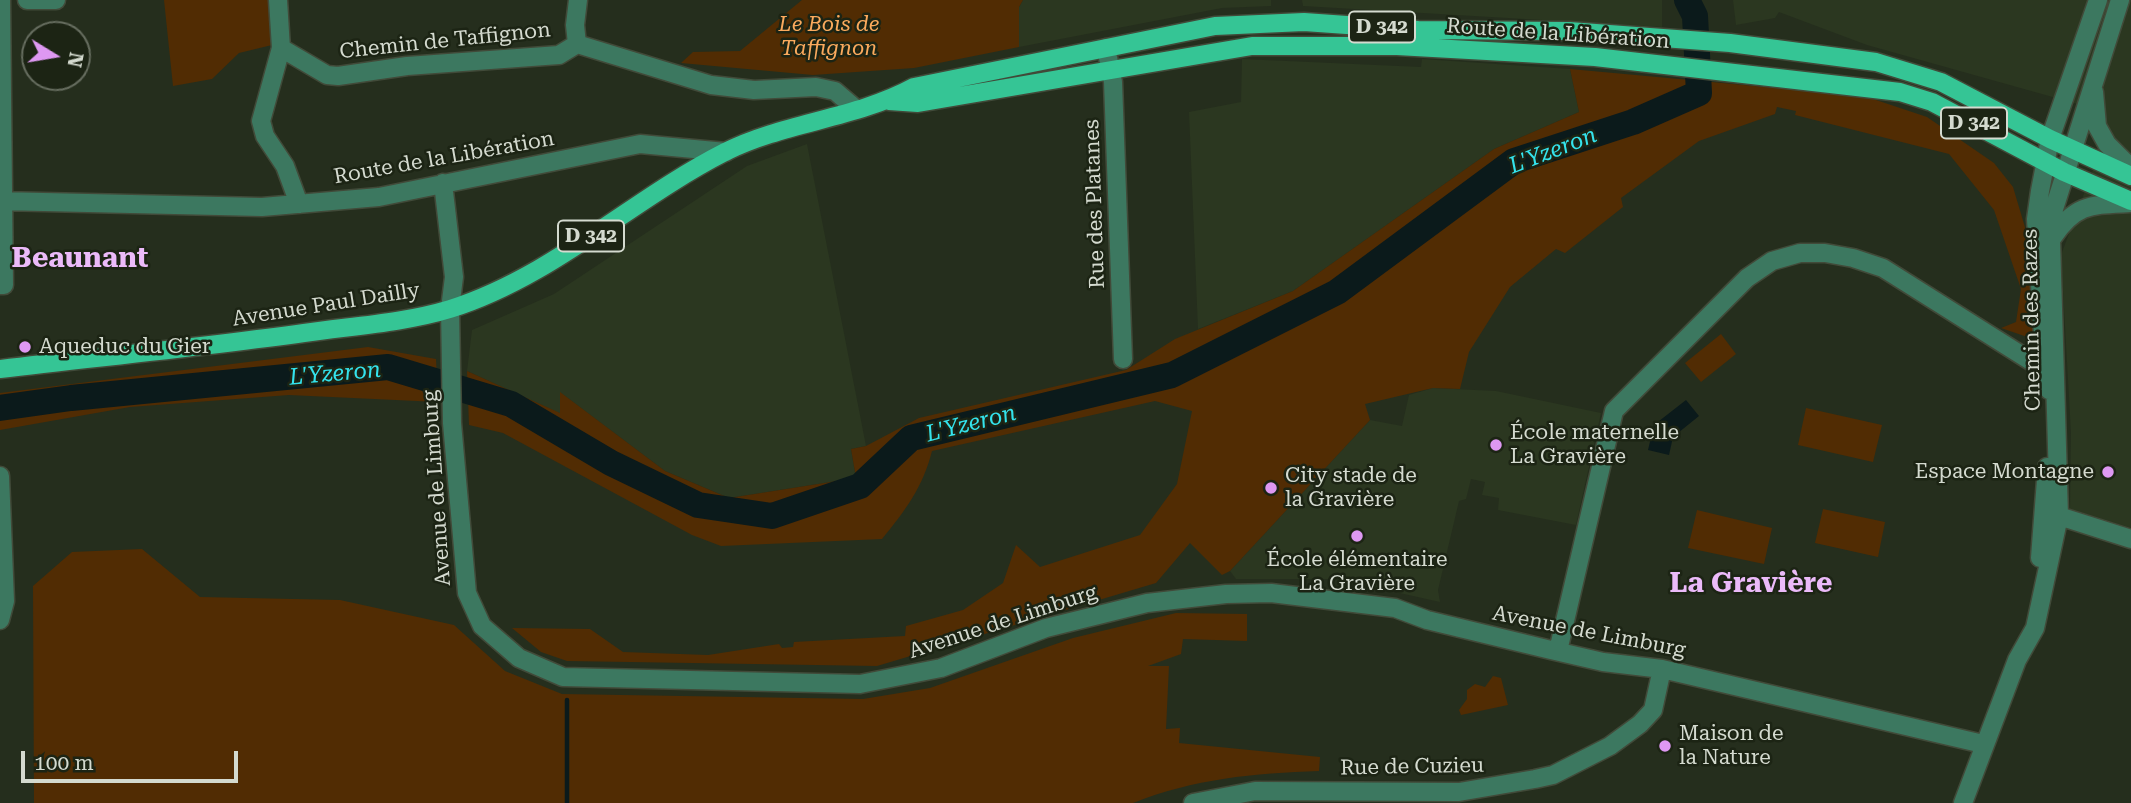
<!DOCTYPE html>
<html>
<head>
<meta charset="utf-8">
<style>
	body { margin:0 }
	#map { position:relative; width:2131px; height:803px; overflow:hidden; background:#252e1d; font-family:"Roboto Serif",serif }
	canvas { display:block }
	.north { position:absolute; left:21px; top:21px; width:70px; height:70px; box-sizing:border-box; background:#1c2414; border:2px solid #666d5f; border-radius:50%; rotate:101deg; font-size:19px; font-weight:700; line-height:28px; text-align:center; color:#d4dacf }
	.north::after { content:''; display:block; margin:auto; width:24px; height:32px; background:#de98f2; clip-path:polygon(50% 0,100% 100%,50% 72%,0 100%) }
	.scale { position:absolute; left:21px; top:751px; width:217px; height:32px; box-sizing:border-box; border:4px solid #d4dacf; border-top:0; padding-left:9px; font-size:21px; line-height:24px; white-space:nowrap; color:#d4dacf; -webkit-text-stroke:5px #1c2414; paint-order:stroke }
</style>
</head>
<body>
<div id="map">
<canvas width="2131" height="803"></canvas>
<div class="north">N</div>
<div class="scale">100 m</div>
</div>
<script>
const ctx = document.querySelector('canvas').getContext('2d');
ctx.lineJoin = 'round';
function paint(path, color) { ctx.fillStyle = color; ctx.fill(path, 'evenodd'); }
function stroke(path, color, width, dash) { ctx.strokeStyle = color; ctx.lineWidth = width; ctx.lineCap = dash ? 'butt' : 'round'; ctx.setLineDash(dash || []); ctx.stroke(path); }
function drawText(font, color, halo, rows, align = 'center') {
  ctx.font = font + ' "Roboto Serif",serif'; ctx.lineWidth = 5; ctx.setLineDash([]); ctx.textBaseline = 'middle'; ctx.strokeStyle = halo; ctx.fillStyle = color; for (const [text, x, y, turn = 0] of rows) {
    ctx.save(); ctx.translate(x, y); ctx.rotate((+turn || 0) * Math.PI / 180); ctx.textAlign = isNaN(turn) ? turn : align; if (halo) ctx.strokeText(text, 0, 0); ctx.fillText(text, 0, 0); ctx.restore();
  }
}
paint(new Path2D(`
	M1023,0H1271V6L1222,8L1019,47V7Z
	M1302,0H1662V27L1303,6Z
	M1733,0H2131V528L2070,509L2071,433L2061,255L2106,135L2099,110L1867,45L1779,12L1775,18L1736,25Z
	M1242,59L1421,67L1422,59L1570,69L1579,112L1494,149L1293,291L1198,329L1189,112L1241,102Z
	M807,144L866,446L851,449L856,478L729,498L665,471L561,393V414L467,371L472,330L554,294L747,166Z
	M1433,388L1496,391L1601,413L1576,525L1498,510L1499,498L1482,495L1485,482L1471,479L1466,499L1459,501L1438,590L1440,602L1337,579H1236L1230,571L1370,420L1402,426L1409,395Z`), '#2b3720');
paint(new Path2D(`
	M164,0H269L272,45L239,53L212,79L173,86Z
	M802,0H1023L1019,7V47L914,68L813,75L681,63L693,52L740,51Z
	M1570,69L1864,96L1927,117L1994,163L2013,187L2027,234L2036,340L2001,328L2016,322L2021,289L1994,210L1949,154L1795,115L1796,111L1777,107L1775,114L1699,141L1621,198L1623,207L1565,253L1556,249L1510,287L1469,352L1460,389L1433,388L1365,404L1370,420L1230,571L1222,575L1190,543L1156,583L877,666L567,661L541,652L512,628L590,629L623,652L708,655L779,644L782,648L793,647L794,642L905,636L906,626L963,610L1003,583L1016,545L1040,567L1140,535L1177,484L1192,411L1155,401L932,451C923,487 905,511 882,539L721,546L692,535L503,433L469,425L467,371L560,413V392L665,471L729,498L856,478L851,449L866,446L919,418L1126,370L1175,339L1293,291L1494,149L1579,112Z
	M1721,334L1736,354L1701,382L1685,363Z
	M368,347L436,359L438,402L289,395L130,407L0,430V393Z
	M1806,408L1882,425L1873,462L1798,445Z
	M1823,509L1885,522L1878,557L1815,543Z
	M1697,510L1772,528L1764,564L1688,548Z
	M142,549L200,597L340,600L454,625L505,671L562,694L863,699L930,688L1073,638L1176,613L1247,614V641L1183,639L1181,654L1148,666H1169L1166,729L1180,728L1179,743L1320,757L1319,771C1255,773 1193,779 1133,803H34L33,586L72,552Z
	M1493,676L1501,678L1508,705L1461,715L1459,710L1467,699V690L1475,684L1485,687Z`), '#512c03');
paint(new Path2D(`
	M1686,400L1699,416L1673,437L1669,455L1648,450L1654,425Z`), '#0b1a1b');
stroke(new Path2D(`
	M567,700V803`), '#0b1a1b', 4.5);
stroke(new Path2D(`
	M0,408L71,398L388,367L511,404L611,463L698,505L772,516L860,486L911,438L1172,375L1337,292L1514,161L1633,122L1699,93L1695,16L1687,0`), '#0b1a1b', 26);
const minor = new Path2D(`
	M27,0H56
	M278,0L281,48L261,121L265,136L285,166L299,204
	M578,0L575,25L577,44L711,85L754,90L816,87L835,91L856,109
	M281,48L327,75L338,76L407,66L559,55L577,44
	M1106,48L1113,82L1123,359
	M2094,92L2097,126L2107,144L2131,168
	M443,183L454,277L450,309L452,423L467,593L482,626L519,658L563,677L860,684L941,668L1046,628L1147,603L1226,594L1271,593L1395,608L1427,620L1551,650L1603,662L1662,669L1983,744
	M0,201L262,207L379,197L640,144L726,152
	M2053,237C2076,203 2092,205 2131,203
	M0,285H4L1,0
	M2045,366L2036,219L2040,191L2050,139L2098,0
	M0,476L5,601L0,620
	M2057,505L2059,516L2131,539
	M2040,558L2047,467
	M1558,651L1614,411L1747,278L1772,261L1800,253H1825L1853,258L1883,268L2045,370L2049,390
	M1193,803L1255,791L1459,792L1535,779L1553,775L1610,746L1640,724L1653,710L1662,669
	M1963,803L2017,660L2035,628L2059,516L2051,240L2054,209L2120,0`);
const major = new Path2D(`
	M889,101L918,103L1252,46H1397L1595,57L1900,92L1932,102L2064,172L2131,201
	M0,369C101,357 203,347 304,333C352,326 404,323 450,309C552,277 631,200 725,152C785,122 855,119 914,87L1215,26L1304,22L1418,30L1569,31L1730,43L1876,62L1941,82L2050,139L2131,176`);
stroke(minor, '#414a39', 21);
stroke(major, '#414a39', 21);
stroke(minor, '#3c7860', 18);
stroke(major, '#35c595', 18);
for (const [x, y, r, color] of [
	[25,347,7,"#de98f2"],
	[1496,445,7,"#de98f2"],
	[2108,472,7,"#de98f2"],
	[1271,488,7,"#de98f2"],
	[1357,536,7,"#de98f2"],
	[1665,746,7,"#de98f2"]
]) { const dot = new Path2D(); dot.arc(x, y, r, 0, 2 * Math.PI); ctx.fillStyle = color; ctx.fill(dot); stroke(dot, '#1c2414', 2.5); }
for (const [x, y, w] of [
	[1382,27,66],
	[1974,123,66],
	[591,236,66]
]) { const box = new Path2D(); box.roundRect(x - w / 2, y - 15.5, w, 31, 5); ctx.fillStyle = '#1c2414'; ctx.fill(box); stroke(box, '#d4dacf', 2); }
drawText('bold 19px', '#d4dacf', null, [
	["D 342",1382,27],
	["D 342",1974,123],
	["D 342",591,236]
]);
drawText('italic 21px', '#fbaa5d', '#1c2414', [
	["Le Bois de",829,25],
	["Taffignon",829,49]
]);
drawText('21px', '#d4dacf', '#1c2414', [
	["Route de la Libération",1558,34,4],
	["Chemin de Taffignon",445,41,-6],
	["Route de la Libération",444,158,-10],
	["Rue des Platanes",1095,204,-92],
	["Avenue Paul Dailly",326,305,-9],
	["Chemin des Razes",2032,320,-91],
	["Avenue de Limburg",437,488,-94],
	["Avenue de Limburg",1003,622,-18],
	["Avenue de Limburg",1589,632,11],
	["Rue de Cuzieu",1412,767,-1]
]);
drawText('21px', '#d4dacf', '#1c2414', [
	["Aqueduc du Gier",39,347],
	["École maternelle",1510,433],
	["La Gravière",1510,457],
	["Espace Montagne",2094,472,"right"],
	["City stade de",1285,476],
	["la Gravière",1285,500],
	["École élémentaire",1357,560,"center"],
	["La Gravière",1357,584,"center"],
	["Maison de",1679,734],
	["la Nature",1679,758]
], 'left');
drawText('italic 23px', '#34e3ec', '#1c2414', [
	["L'Yzeron",1553,151,-21],
	["L'Yzeron",335,374,-5],
	["L'Yzeron",971,424,-14]
]);
drawText('bold 28px', '#ebbaf9', '#1c2414', [
	["Beaunant",80,259],
	["La Gravière",1751,584]
]);
</script>
</body>
</html>
